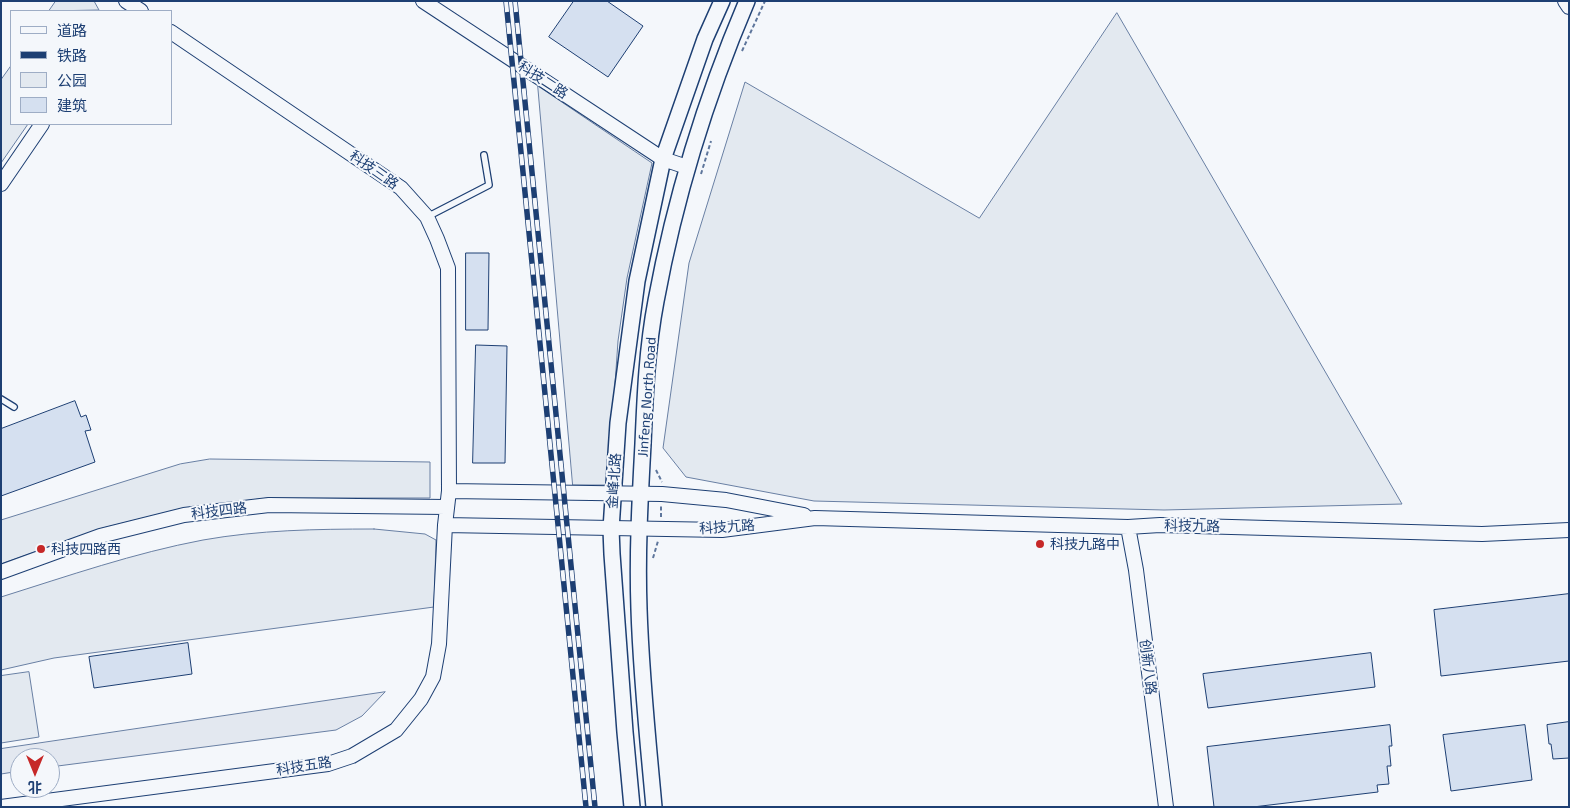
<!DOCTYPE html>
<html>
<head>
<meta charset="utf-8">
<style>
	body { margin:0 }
	#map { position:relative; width:1570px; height:808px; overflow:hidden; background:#f4f7fb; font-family:"Exo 2","Noto Sans SC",sans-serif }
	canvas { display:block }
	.frame { position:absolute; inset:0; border:2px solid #1d3f73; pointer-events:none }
	.legend { position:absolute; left:10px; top:10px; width:162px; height:115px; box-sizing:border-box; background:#f4f7fb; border:1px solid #9eadc5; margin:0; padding:6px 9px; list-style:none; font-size:15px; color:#1d3f73 }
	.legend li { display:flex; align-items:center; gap:10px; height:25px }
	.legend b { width:25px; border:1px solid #9eadc5 }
	.north { position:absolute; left:10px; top:748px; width:50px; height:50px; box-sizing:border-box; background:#f4f7fb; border:1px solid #9eadc5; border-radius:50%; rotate:180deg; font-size:14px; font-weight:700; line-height:20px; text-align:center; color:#1d3f73 }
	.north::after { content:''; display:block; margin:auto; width:18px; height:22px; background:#c62828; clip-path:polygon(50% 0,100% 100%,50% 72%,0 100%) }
</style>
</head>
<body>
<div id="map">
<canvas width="1570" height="808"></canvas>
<div class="frame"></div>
<ul class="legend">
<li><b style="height:6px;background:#f4f7fb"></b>道路</li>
<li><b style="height:6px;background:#1d3f73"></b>铁路</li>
<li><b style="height:14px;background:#e3e9f0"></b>公园</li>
<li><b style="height:14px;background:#d5e0f0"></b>建筑</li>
</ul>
<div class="north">北</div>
</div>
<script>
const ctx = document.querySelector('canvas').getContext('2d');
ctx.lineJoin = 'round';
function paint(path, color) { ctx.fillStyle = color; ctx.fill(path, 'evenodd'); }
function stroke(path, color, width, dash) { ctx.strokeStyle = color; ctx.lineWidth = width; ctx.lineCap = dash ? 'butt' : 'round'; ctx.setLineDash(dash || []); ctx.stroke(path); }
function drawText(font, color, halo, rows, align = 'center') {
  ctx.font = font + ' "Exo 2","Noto Sans SC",sans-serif'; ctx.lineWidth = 4; ctx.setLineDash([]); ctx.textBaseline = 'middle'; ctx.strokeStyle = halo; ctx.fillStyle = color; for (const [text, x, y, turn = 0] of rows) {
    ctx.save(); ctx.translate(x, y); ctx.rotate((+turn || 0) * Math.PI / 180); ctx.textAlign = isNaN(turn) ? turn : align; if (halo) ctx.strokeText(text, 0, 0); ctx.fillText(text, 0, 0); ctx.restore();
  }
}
const green = new Path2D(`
	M56,1H94L99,10L49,11Z
	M1117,13L1402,504L1164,510L814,501L686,477L663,448L689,263L745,82L979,218Z
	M11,66V124H28L1,163V80Z
	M538,86L652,163L627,278L618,341L608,485H573Z
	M210,459L430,462V498H268L184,508L103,528L1,564V520L180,464Z
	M374,529L425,534L436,540L434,607L54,658L1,670V597C68,576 134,553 203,540C259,530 316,529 374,529Z
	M29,672L39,737L1,743V676Z`);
paint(green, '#e3e9f0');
stroke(green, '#687fa3', 1);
const parking = new Path2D(`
	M385,692L362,716L336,730L50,767V758H20V771L1,774V749Z`);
paint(parking, '#e3e8f0');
stroke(parking, '#687fa3', 1);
const building = new Path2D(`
	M574,1H607L643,26L608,77L549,37Z
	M466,253H489L488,330H466Z
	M476,345L507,346L505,463H473Z
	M75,401L81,417L86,415L91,430L85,431L95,462L1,496V429Z
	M1569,594V661L1441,676L1434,610Z
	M188,643L192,674L94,688L89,657Z
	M1371,653L1375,687L1208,708L1203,674Z
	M1569,722V758L1553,759L1551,744H1549L1547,725Z
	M1390,725L1392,746H1389L1391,766H1387L1389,784L1377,785L1378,792L1253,807H1214L1207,747Z
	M1525,725L1532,780L1451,791L1443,735Z`);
paint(building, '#d5e0f0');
stroke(building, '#1d3f73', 1);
const service = new Path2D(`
	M427,217L489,185L484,155
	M1,399L14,407`);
const tertiary = new Path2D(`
	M126,1L141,11
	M423,1L663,159L687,167
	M1565,1L1569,7
	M1,184L42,124
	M449,491L662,494L726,500L804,515
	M445,525L722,530L815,518L1128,527L1160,525L1482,534L1569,530
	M1128,527L1136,570L1166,807
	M1,572L100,536L184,515L269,505L446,507
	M1,807L328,764L352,756L396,730L421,699L433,677L439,644L445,525L449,491L448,268L437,239L427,217L401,188L171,32`);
const secondary = new Path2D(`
	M632,807L625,732L612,554L611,529L618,423L637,281L663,159L705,39L722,1
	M654,807C648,741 641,675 639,609C637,554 640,499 643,444C645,396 647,348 656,301C675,198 706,97 747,1`);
stroke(service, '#1d3f73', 8);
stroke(tertiary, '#1d3f73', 16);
stroke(secondary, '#1d3f73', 18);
stroke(new Path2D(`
	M742,51L765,1
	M701,174L711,141
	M656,470L662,482
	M661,517V506
	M653,558L658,541`), '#5e769c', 2, [4, 2.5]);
stroke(service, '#f4f7fb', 5.5);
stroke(tertiary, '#f4f7fb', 14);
stroke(secondary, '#f4f7fb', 15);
const rail = new Path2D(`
	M506,1L586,807
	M515,1L595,807`);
stroke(rail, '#1d3f73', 5.5);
stroke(rail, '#f4f7fb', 4, [11]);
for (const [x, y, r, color] of [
	[1040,544,5,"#c62828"],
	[41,549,5,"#c62828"]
]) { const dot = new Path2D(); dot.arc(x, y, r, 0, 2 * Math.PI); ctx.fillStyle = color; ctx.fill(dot); stroke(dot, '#f4f7fb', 2); }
drawText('14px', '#1d3f73', '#f4f7fb', [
	["科技二路",543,80,33],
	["科技三路",374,170,35],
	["Jinfeng North Road",647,397,-86],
	["金峰北路",614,481,-86],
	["科技四路",219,511,-7],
	["科技九路",1192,526,1],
	["科技九路",727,527,-4],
	["创新八路",1148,667,83],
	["科技五路",304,766,-9]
]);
drawText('14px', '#1d3f73', '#f4f7fb', [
	["科技九路中",1050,544],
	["科技四路西",51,549]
], 'left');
</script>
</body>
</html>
